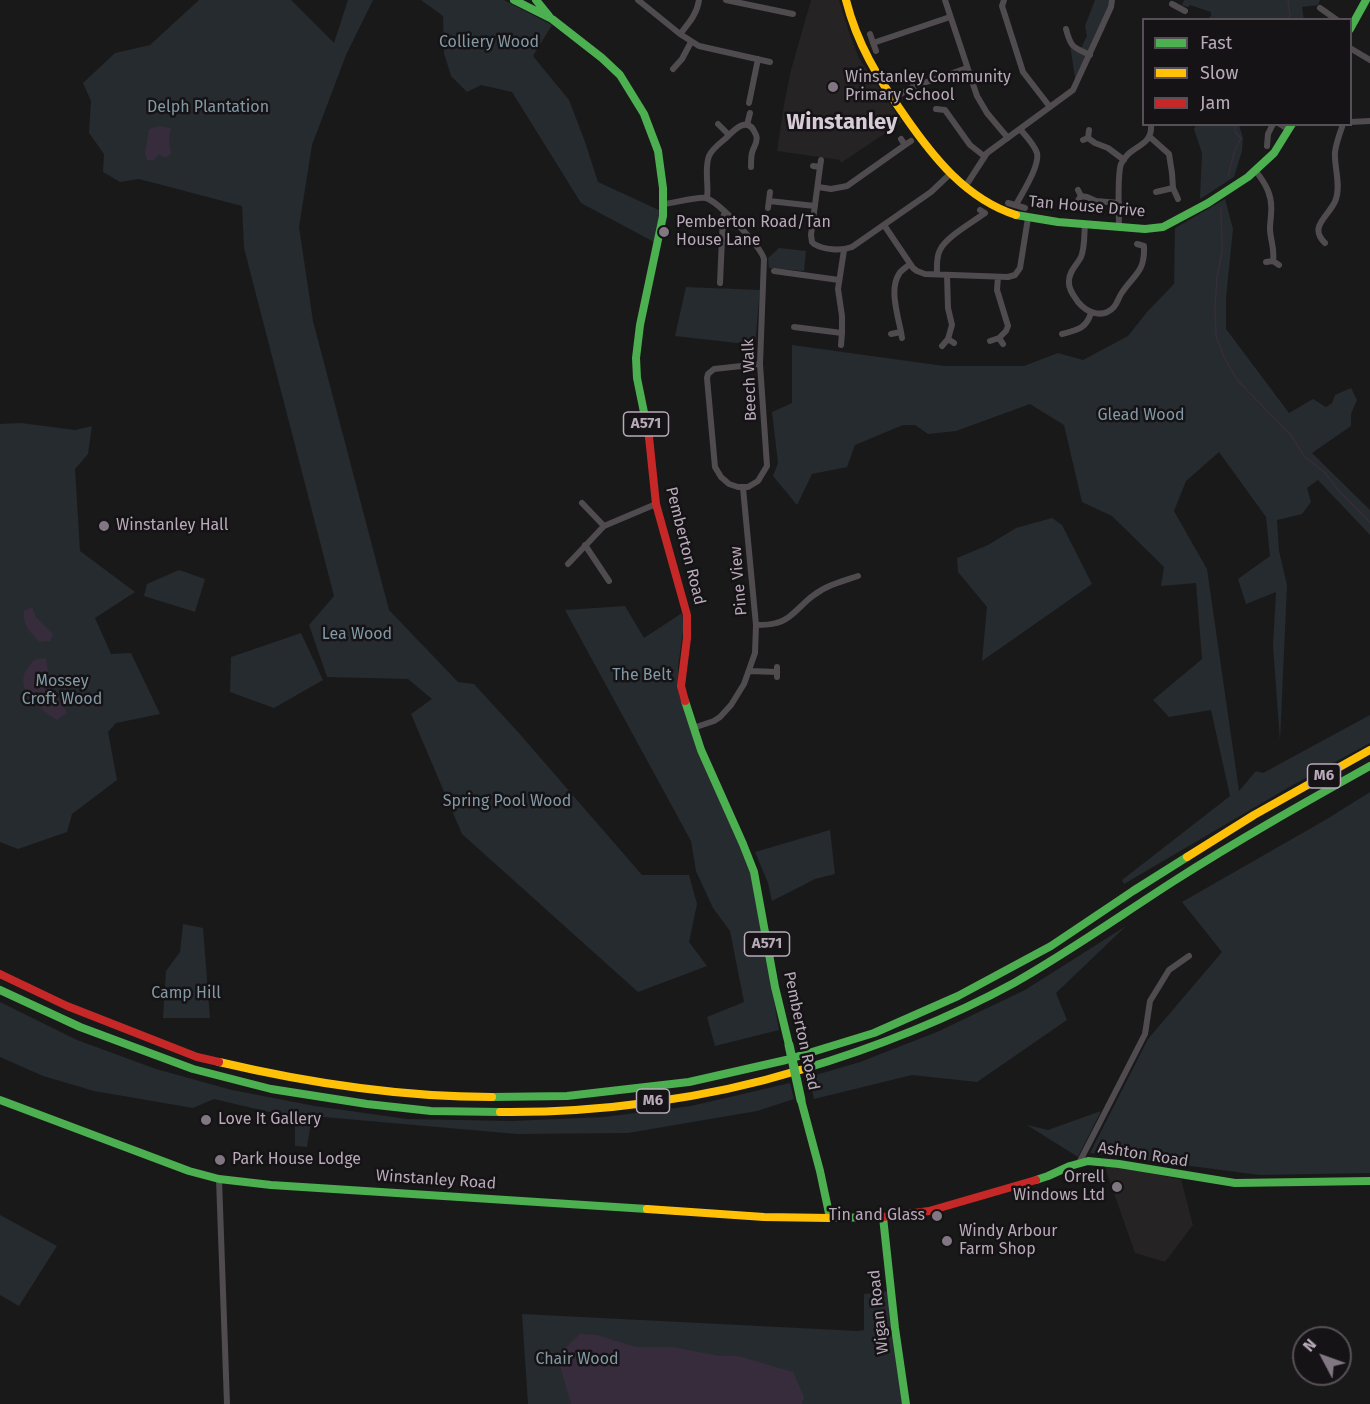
<!DOCTYPE html>
<html>
<head>
<meta charset="utf-8">
<style>
	body { margin:0 }
	#map { position:relative; width:1370px; height:1404px; overflow:hidden; background:#191919; font-family:"Fira Sans",sans-serif }
	canvas { display:block }
	.legend { position:absolute; left:1142px; top:18px; width:210px; height:108px; box-sizing:border-box; background:#151315; border:2px solid #574f57; margin:0; padding:8px 10px; list-style:none; font-size:18px; color:#b9aaba }
	.legend li { display:flex; align-items:center; gap:12px; height:30px }
	.legend b { width:30px; border:2px solid #574f57 }
	.north { position:absolute; left:1292px; top:1326px; width:60px; height:60px; box-sizing:border-box; background:#151315; border:2px solid #574f57; border-radius:50%; rotate:311deg; font-size:16px; font-weight:700; line-height:24px; text-align:center; color:#b9aaba }
	.north::after { content:''; display:block; margin:auto; width:21px; height:27px; background:#817782; clip-path:polygon(50% 0,100% 100%,50% 72%,0 100%) }
</style>
</head>
<body>
<div id="map">
<canvas width="1370" height="1404"></canvas>
<ul class="legend">
<li><b style="height:8px;background:#4caf50"></b>Fast</li>
<li><b style="height:8px;background:#ffc107"></b>Slow</li>
<li><b style="height:8px;background:#c62828"></b>Jam</li>
</ul>
<div class="north">N</div>
</div>
<script>
const ctx = document.querySelector('canvas').getContext('2d');
ctx.lineJoin = 'round';
function paint(path, color) { ctx.fillStyle = color; ctx.fill(path, 'evenodd'); }
function stroke(path, color, width, dash) { ctx.strokeStyle = color; ctx.lineWidth = width; ctx.lineCap = dash ? 'butt' : 'round'; ctx.setLineDash(dash || []); ctx.stroke(path); }
function drawText(font, color, halo, rows, align = 'center') {
  ctx.font = font + ' "Fira Sans",sans-serif'; ctx.lineWidth = 5; ctx.setLineDash([]); ctx.textBaseline = 'middle'; ctx.strokeStyle = halo; ctx.fillStyle = color; for (const [text, x, y, turn = 0] of rows) {
    ctx.save(); ctx.translate(x, y); ctx.rotate((+turn || 0) * Math.PI / 180); ctx.textAlign = isNaN(turn) ? turn : align; if (halo) ctx.strokeText(text, 0, 0); ctx.fillText(text, 0, 0); ctx.restore();
  }
}
paint(new Path2D(`
	M811,0H839L849,32L859,58L902,122L841,163L840,160L777,151L784,104L791,70Z
	M1104,1165L1181,1179L1193,1225L1165,1262L1135,1253Z`), '#252324');
paint(new Path2D(`
	M199,0H291L334,43L348,0H373L346,55L312,145L299,227L313,321L389,610L458,682L474,684L518,732L642,875H689L697,904L689,942L707,966L638,992L462,834L411,714L432,699L408,679L327,677L309,625L334,596L244,248L242,206L139,179L120,182L103,172L104,154L89,133L91,101L83,83L115,53L150,45Z
	M421,0H504L552,25L533,56L569,100L584,139L598,182L661,211L656,243L581,203L512,92L481,85L467,92L451,76L444,53L443,16Z
	M1095,0H1111L1076,84L1070,45L1080,50L1087,36L1085,26Z
	M1184,0H1320L1318,5L1302,7L1304,20L1207,19L1211,16V12L1190,5L1188,7L1182,5Z
	M1196,125H1239L1243,138L1242,151L1234,177L1200,199L1202,153L1194,129Z
	M1225,199L1233,229L1226,298V329L1289,413L1313,399L1326,407L1332,403L1335,395L1351,388L1357,400L1351,414V426L1312,453L1370,510V535L1318,480L1307,488L1311,502L1302,514L1277,520L1279,551L1287,585L1280,741L1273,646L1276,592L1246,604L1238,579L1270,556L1266,517L1219,452L1186,481L1174,511L1207,569L1239,791L1256,771L1263,773L1370,715V743L1291,786L1124,884L1122,880L1230,796L1211,710L1169,717L1153,700L1202,659L1196,583L1161,586L1164,567L1112,516L1082,502L1064,425L1030,404L956,431L928,434L915,425H903L855,445L847,467L812,474L797,505L773,476L778,463L772,412L792,403V345L944,366H1024L1058,353L1083,360L1128,336L1147,312L1174,284L1175,228Z
	M779,248L806,251L804,271L769,268L768,258Z
	M686,287L760,290L755,345L675,336Z
	M21,423L75,430L92,426L88,454L75,469L80,551L135,592L95,618L111,654L131,653L160,714L116,723L108,732L117,780L72,814L67,832L18,849L0,842V424Z
	M1052,518L1062,525L1092,584L982,661L987,607L958,572L957,558L988,545L1016,528Z
	M179,570L205,579L195,612L144,596L147,584Z
	M625,606L644,638L682,613L684,624L678,667L679,695L752,871L779,1030L715,1046L707,1017L744,1002L730,931L713,908L696,871L691,841L565,610Z
	M301,633L323,680L274,708L230,692L231,657Z
	M1370,792V1173L1260,1175L1090,1153L1148,1039L1222,952L1182,902L1327,819Z
	M830,830L835,874L815,879L772,901L768,883L755,852Z
	M183,924L203,928L210,1018H163L166,971L180,952Z
	M1126,926L1056,993L1067,1020L977,1082L912,1075L814,1099L809,1077L860,1062L937,1032L1025,990Z
	M0,1002L77,1040L156,1069L232,1090L315,1106L407,1119L512,1121L604,1117L691,1106L790,1083L794,1099L757,1111L628,1133L517,1134L312,1116L307,1147L295,1146V1118L214,1099L193,1108L94,1091L43,1076L0,1057Z
	M1101,1111L1078,1157L1027,1125L1048,1130Z
	M0,1215L57,1246L19,1306L0,1295Z
	M891,1291L905,1404H528L522,1314L858,1331L864,1330V1294Z`), '#262b2f');
paint(new Path2D(`
	M159,126L171,128L169,139L171,154L165,158L159,154L153,161L147,160L145,153L149,129Z
	M32,607L36,617L53,634L50,641L40,642C31,634 22,624 24,611Z
	M46,658L51,691L63,705L67,713L57,720C42,710 16,693 25,672C27,668 32,663 34,660Z
	M580,1334L597,1335L636,1347H673L719,1356H738L793,1372L804,1397L802,1404H571L560,1366L562,1351Z`), '#372c3b');
stroke(new Path2D(`
	M1288,20L1290,15L1288,0
	M1228,176L1235,150L1241,138L1235,132V124
	M1221,208L1222,252L1217,277L1215,307L1216,336L1224,357L1237,380L1290,434L1305,457L1325,473L1339,491L1370,522`), '#372c3b', 1.5);
stroke(new Path2D(`
	M638,0L680,34L699,46L770,62
	M726,0L793,14
	M945,0L977,96L987,113L1008,138
	M1004,0L1002,6L1023,72L1050,107
	M1172,4L1185,11
	M1320,8L1337,20
	M1066,29C1071,48 1073,47 1090,55
	M680,34C689,23 697,14 699,0
	M870,34L876,51
	M873,43L950,17
	M1350,48L1370,60
	M673,69L682,59L691,42
	M893,99L912,87L967,68
	M749,103L758,59
	M936,109L945,110L970,145L984,156
	M1350,122L1370,121
	M718,124L729,135
	M1280,124L1289,130
	M747,125L750,113
	M1150,137L1169,154L1172,173L1173,188L1178,199
	M1088,138L1095,143L1108,148L1124,160
	M901,139L905,145L911,141
	M1083,140L1088,138L1089,130
	M1267,146L1268,134L1273,124
	M813,166L820,167L821,160
	M1255,170C1266,184 1273,196 1271,214C1271,218 1270,223 1270,228C1270,240 1275,248 1273,261
	M818,187L831,189L847,186L905,145
	M965,187L987,153L1073,90L1111,7L1112,0
	M1156,192L1173,188
	M1081,196L1087,197L1096,201L1119,203
	M707,198C709,185 704,169 709,156C712,149 719,144 725,139C734,130 748,114 756,135C759,142 753,147 752,153C751,157 751,162 751,167
	M769,201L815,206
	M1077,202L1081,196L1078,190
	M1008,203L1025,208
	M664,204C674,203 699,196 706,198C719,202 761,247 764,259L760,364L767,466L758,481L748,487H738L729,484L721,477L715,467L707,378L708,374L714,369L760,364
	M1016,205C1022,193 1040,166 1037,153C1034,144 1026,136 1020,129
	M768,208L770,192
	M1085,224C1084,235 1085,247 1081,257C1077,265 1069,271 1069,281C1068,289 1074,296 1078,302C1087,313 1103,319 1114,307C1118,302 1119,296 1123,291C1136,273 1145,271 1144,246L1137,244
	M884,225L913,268L917,271L925,274L1008,277L1015,275L1020,268L1028,218
	M1119,227C1119,213 1117,175 1121,164C1130,144 1153,148 1151,124
	M1325,243C1307,226 1331,215 1336,199C1341,184 1334,167 1335,152C1336,143 1340,133 1343,124
	M814,244C824,250 841,251 852,247L931,192L950,174
	M814,244L812,242L811,235L820,167
	M1266,262L1273,261L1279,265
	M774,271L839,280
	M937,274C937,266 936,257 940,250C946,237 973,222 985,213L980,210
	M947,275L948,308L952,325L948,339
	M998,277L997,290L1008,326L1006,331L999,338
	M720,283L723,217L725,212
	M794,327L842,333V316L838,289L844,250
	M901,332C898,316 889,289 899,274C901,270 907,267 910,264
	M891,334L901,332L902,338
	M1062,334C1077,330 1086,329 1091,313
	M990,341L999,338L1003,344
	M841,345L842,333
	M942,346L948,339L954,343
	M582,503L604,526
	M585,545L609,581
	M568,564L604,526L656,504
	M756,625C763,625 770,625 776,623C791,620 802,603 814,595C827,585 843,581 858,576
	M777,667V677
	M750,671L777,672
	M693,728L714,721L720,717L731,705L744,684L755,653L756,625L743,488
	M1079,1163L1145,1034L1150,1001L1169,970L1189,956
	M219,1179L227,1404`), '#4f4b4f', 6);
stroke(new Path2D(`
	M514,0L552,19L602,58L620,75L644,114L658,151L663,188V216L640,325L636,358L637,378L649,437
	M536,0L549,16
	M1350,29L1366,0
	M1016,215L1058,222L1145,229L1163,227L1208,203L1248,177L1274,153L1292,124
	M685,701L701,750L743,844L754,872L775,987L789,1045
	M0,990L80,1027L193,1069L271,1089L367,1104L431,1111L500,1112
	M800,1070C874,1048 946,1020 1014,983C1069,952 1121,915 1174,881C1238,840 1304,803 1370,766
	M492,1097L567,1096L689,1082L786,1060L874,1033L958,996L1051,946L1133,891L1187,857
	M0,1100L189,1171L219,1179L271,1185L647,1209
	M801,1100L820,1171L830,1218L883,1217L895,1328L906,1404
	M1036,1180L1048,1176L1070,1166L1088,1161L1119,1164L1235,1183L1370,1181`), '#4caf50', 8);
stroke(new Path2D(`
	M846,0C857,44 878,78 904,115C933,157 966,199 1016,215
	M1187,857L1254,815L1370,750
	M219,1062C308,1083 399,1097 492,1097
	M500,1112C598,1113 706,1099 800,1070
	M647,1209L764,1217L830,1218`), '#ffc107', 8);
stroke(new Path2D(`
	M649,437L656,504L687,615V638L681,686L685,701
	M0,974L67,1006L197,1057L219,1062
	M883,1217L929,1211L1036,1180`), '#c62828', 8);
stroke(new Path2D(`
	M789,1045L801,1100`), '#4caf50', 9);
for (const [x, y, r, color] of [
	[833,87,6,"#817782"],
	[664,232,6,"#817782"],
	[104,526,6,"#817782"],
	[206,1120,6,"#817782"],
	[220,1160,6,"#817782"],
	[1117,1187,6,"#817782"],
	[937,1216,6,"#817782"],
	[947,1241,6,"#817782"]
]) { const dot = new Path2D(); dot.arc(x, y, r, 0, 2 * Math.PI); ctx.fillStyle = color; ctx.fill(dot); stroke(dot, '#151315', 2); }
for (const [x, y, w] of [
	[646,424,45],
	[1324,776,33],
	[767,944,45],
	[653,1101,33]
]) { const box = new Path2D(); box.roundRect(x - w / 2, y - 12, w, 24, 4.5); ctx.fillStyle = '#151315'; ctx.fill(box); stroke(box, '#b9aaba', 1.5); }
drawText('bold 15px', '#b9aaba', null, [
	["A571",646,424],
	["M6",1324,776],
	["A571",767,944],
	["M6",653,1101]
]);
drawText('16px', '#8299a5', '#151315', [
	["Colliery Wood",489,43],
	["Delph Plantation",208,108],
	["Glead Wood",1141,416],
	["Lea Wood",357,635],
	["The Belt",642,676],
	["Mossey",62,682],
	["Croft Wood",62,700],
	["Spring Pool Wood",507,802],
	["Camp Hill",186,994],
	["Chair Wood",577,1360]
]);
drawText('16px', '#b9aaba', '#151315', [
	["Winstanley Community",845,78],
	["Primary School",845,96],
	["Pemberton Road/Tan",676,223],
	["House Lane",676,241],
	["Winstanley Hall",116,526],
	["Love It Gallery",218,1120],
	["Park House Lodge",232,1160],
	["Orrell",1105,1178,"right"],
	["Windows Ltd",1105,1196,"right"],
	["Tin and Glass",925,1216,"right"],
	["Windy Arbour",959,1232],
	["Farm Shop",959,1250]
], 'left');
drawText('16px', '#b9aaba', '#151315', [
	["Tan House Drive",1087,207,5],
	["Beech Walk",750,380,-92],
	["Pemberton Road",685,546,76],
	["Pine View",739,581,-95],
	["Pemberton Road",801,1031,78],
	["Ashton Road",1143,1155,9],
	["Winstanley Road",436,1180,4],
	["Wigan Road",879,1312,-96]
]);
drawText('bold 22px', '#d6cbd6', '#151315', [
	["Winstanley",842,123]
]);
</script>
</body>
</html>
